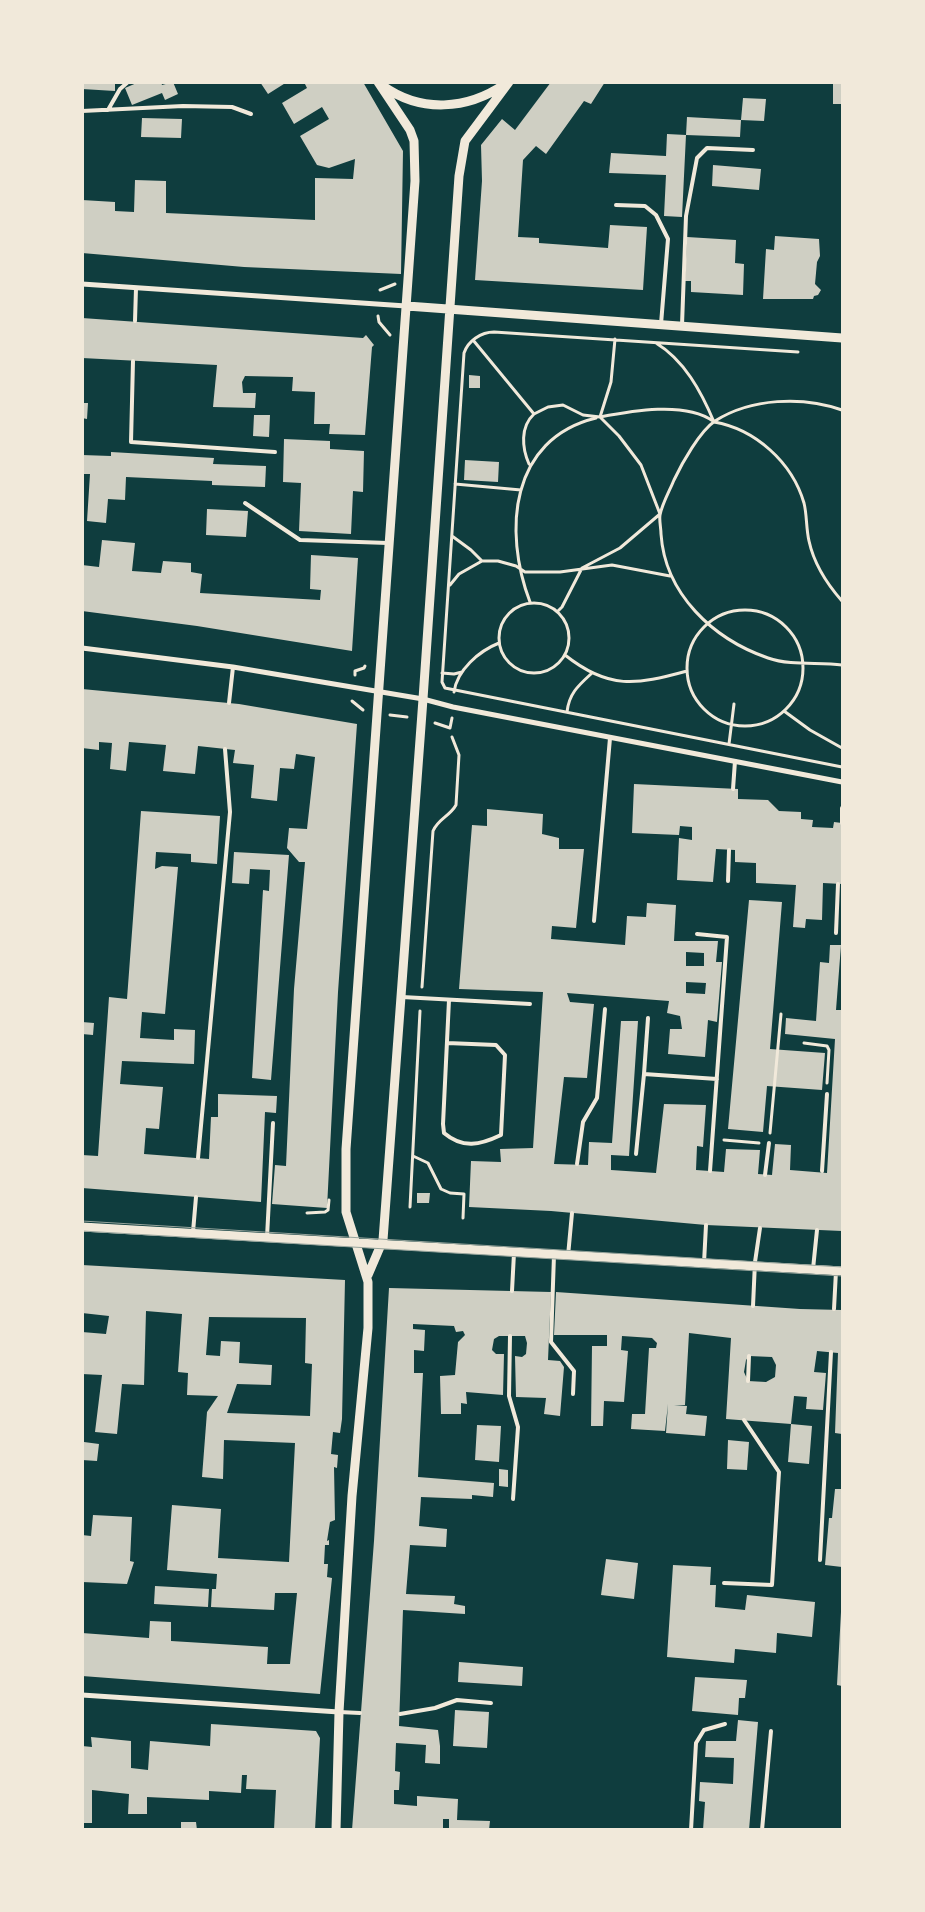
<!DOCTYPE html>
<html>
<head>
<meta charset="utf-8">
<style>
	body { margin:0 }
	#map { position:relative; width:925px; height:1912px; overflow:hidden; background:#0f3d3e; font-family:Bitter,serif }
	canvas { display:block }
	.frame { position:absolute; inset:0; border:84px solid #f1e9da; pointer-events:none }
</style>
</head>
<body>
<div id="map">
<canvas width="925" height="1912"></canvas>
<div class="frame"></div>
</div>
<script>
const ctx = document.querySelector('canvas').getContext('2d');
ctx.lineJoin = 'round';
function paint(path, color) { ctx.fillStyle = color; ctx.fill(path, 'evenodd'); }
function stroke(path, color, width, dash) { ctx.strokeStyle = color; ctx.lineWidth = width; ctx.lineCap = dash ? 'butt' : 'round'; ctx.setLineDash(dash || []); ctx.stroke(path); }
paint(new Path2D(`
	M82,82H115V91L82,89Z
	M139,82H161L162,85L173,82L178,94L165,100L162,93L132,105L125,88Z
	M260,82H287L268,94Z
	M304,82H363L403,151L401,274L244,267L82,253V200L115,202V211L134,212L135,180L166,181V213L315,220V178L353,179L355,159L329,168L317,165L300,136L329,119L322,107L294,124L282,103L307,88Z
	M551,82H605L591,104L584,101L546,154L536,146L523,160L518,237L539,238V243L608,248L610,225L647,227L643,290L475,280L482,181L481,145L502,119L515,130Z
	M833,82H842V104H833Z
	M743,98L766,99L764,121L741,120L740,137L686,135L682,217L664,216L666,175L609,173L611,153L666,156L667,134L686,135L687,117L741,120Z
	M142,118L182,119L181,138L141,137Z
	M713,165L761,169L759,190L712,186Z
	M775,236L819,239L820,256L817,262L815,284L821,290L818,295L814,296L813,299H763L766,249L774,250Z
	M687,237L736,240L735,263L744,264L743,295L691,292V281H685Z
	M82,318L363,338L366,335L374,345L372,347L365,435L329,434L330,424H314L315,392L292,391L293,377L245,376L242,382L243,393H256L255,408L213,407L217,365L82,358Z
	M469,375L480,376V388H469Z
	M82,403H88L87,419L82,418Z
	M254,415H270L269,437L253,436Z
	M284,439L330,441V449L364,451L363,492L353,491L351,534L299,531L301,483L283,482Z
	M111,452L214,458L213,464L266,466L265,487L212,485V481L126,477L125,500L108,499L106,523L87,521L90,474H82V455L111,456Z
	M465,460L499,462L498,482L464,480Z
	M207,509L248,511L246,537L206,535Z
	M102,540L135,543L132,571L161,573L163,561L191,563V572L202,574L200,593L320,600L321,590L310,589L311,555L358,558L352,651L197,626L82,611V565L99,567Z
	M82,689L239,704L357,724L338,992L327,1208L272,1204L275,1165L286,1166L294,989L305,862H299L287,848L289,828L307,829L315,757L296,754L294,769L280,768L277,801L251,798L254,765L233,763L235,750L198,746L195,774L163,771L166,745L129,742L126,771L110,769L112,743L99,742V750L82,748Z
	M634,784L738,789V799L768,800L779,811L801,812V819L813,820L812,827L833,828L834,822L842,823V884L823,883L822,920L806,919L805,928L793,927L796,885L756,883V863L735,862V850L716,849L713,882L677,880L679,838L692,840V827L680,826L679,835L632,833Z
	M487,809L543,814L542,834L559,838V849H584L576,928L552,926L551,939L625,945L627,916L646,917L647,903L676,905L674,941H718L716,962H722L717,1022L708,1020L705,1057L668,1054L670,1029H682L680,1016L667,1013L669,1001L567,993L570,1002L594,1004L587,1078L564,1077L554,1164L588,1165L589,1142L612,1143L621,1021H638L629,1156L611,1155V1170L656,1173L664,1104L706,1105L703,1147L697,1146L696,1170L724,1172L726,1149L760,1150L758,1174L772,1175L775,1144L791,1145L790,1170L827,1173L835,1039L785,1034L786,1018L816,1021L820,962L829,963L830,945H841L836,1010H842V1231L706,1225L551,1211L469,1207L471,1161L501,1162L500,1149L533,1148L543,992L459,989L472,825L487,826ZM686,952L704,953V966H686ZM686,982L706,983L705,994L686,993Z
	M141,811L220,816L217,864L191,862V854L156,852L155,869L162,866L178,867L165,1014L142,1012L140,1038L174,1040V1029L195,1030L194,1064L122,1061L120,1084L163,1087L159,1129L146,1128L144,1154L209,1159L211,1117H218V1094L277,1096L276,1113L265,1112L261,1202L82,1188V1155L98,1156L109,997L127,999Z
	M234,852L289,855L271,1080L252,1078L263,890L269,891L270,870L250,869L249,884L232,883Z
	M749,900L782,902L770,1049L825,1053L822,1090L767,1086L763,1132L728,1129Z
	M82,1022L94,1023L93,1035L82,1034Z
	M417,1193H430L429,1203H417Z
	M82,1265L345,1280L342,1419L340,1433L333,1432L331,1454L338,1455L337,1468L334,1467L335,1520L330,1522L327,1541L329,1540V1545H325L324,1564H328L327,1577L332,1578L320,1694L82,1676V1633L149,1638L150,1621L171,1622V1641L268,1647L267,1664H290L297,1593H275L274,1610L211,1607L212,1589H216L217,1574L167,1570L172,1505L221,1509L218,1558L289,1562L295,1443L224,1440L223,1479L202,1477L207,1412L218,1396L187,1395L188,1373L178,1372L182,1314L146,1311L144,1385L122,1384L117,1434L95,1432L102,1375L82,1374V1332L106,1334L109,1316L82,1313ZM209,1317L306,1318L305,1363L312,1364L310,1416L227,1413L237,1384L271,1385L272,1365L239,1363L240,1342L221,1341L220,1356L206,1355Z
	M389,1288L551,1292L548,1360L560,1361L564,1367L560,1416L544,1414L546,1398L516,1397L515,1356L522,1357L526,1354L527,1343L525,1336H499L494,1339L492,1350L496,1354H504L503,1395L466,1392L467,1404L461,1403V1414H441L440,1376L455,1375L458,1342L465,1335L463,1331L456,1332L454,1326L413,1324V1329L425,1330L424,1351L414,1350V1373H423L418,1477L494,1483L493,1497L472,1495V1499L421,1497L419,1526L447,1529L446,1547L410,1545L406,1594L455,1596L454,1604L465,1606V1614L403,1610L399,1726L438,1730L440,1746V1764L425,1763L426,1745L396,1743L395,1771L400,1772L399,1790H394V1804L417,1806V1796L458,1799L457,1820L490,1821L489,1830H449V1819H443V1830H352L374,1541Z
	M556,1292L800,1309L842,1310V1434L835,1433L838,1353L817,1351L814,1372L826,1373L823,1410L806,1409L807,1397L794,1396L791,1424L726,1419L731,1338L689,1333L685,1405H674L687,1406L686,1414L707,1416L705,1436L666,1433L668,1404L665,1431L631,1429L632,1414H645L649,1348H656L657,1343L652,1338L622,1336L621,1350L628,1351L624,1402L604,1401L603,1426H591L592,1346H607V1335H554ZM749,1356L772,1357L776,1365L775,1377L766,1382L748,1381L744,1372L746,1360Z
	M791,1424L812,1426L809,1464L788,1462Z
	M477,1425L501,1426L499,1462L475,1460Z
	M728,1440L749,1442L747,1470L727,1469Z
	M84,1442L99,1444L97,1461L82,1460Z
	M499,1469L508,1470V1487L499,1486Z
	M835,1489H842V1567L825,1565L829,1518H832Z
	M93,1515L132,1517L130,1561L134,1562L127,1584L82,1582V1535L91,1536Z
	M606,1559L638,1563L634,1599L601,1595Z
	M673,1565L711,1567L710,1585H716L715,1607L745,1610L747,1595L815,1602L812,1637L777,1633L776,1653L735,1649L734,1663L667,1657Z
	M155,1586L209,1589L208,1607L154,1604Z
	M841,1612H842V1686L837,1685Z
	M459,1662L523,1667L522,1686L458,1682Z
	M695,1677L747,1680L745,1698H739L738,1715L692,1711Z
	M455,1710L489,1712L487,1748L453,1746Z
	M738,1720L758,1722L749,1830H703L705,1802L699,1801L700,1782L733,1784L734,1758L705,1757L706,1741H736Z
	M211,1724L316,1731L320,1738L315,1830H274L276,1790L246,1789L247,1775H242L241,1793L209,1791V1800L147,1797V1814H128L129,1794L92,1790V1823H82V1746L92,1747L91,1737L131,1741V1768L148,1770L150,1741L210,1746Z
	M181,1822H196L197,1830H181Z`), '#cfcfc3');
stroke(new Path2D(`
	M380,290L395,284
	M378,316L379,322L390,335
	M615,339L611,382L600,417C631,411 685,401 713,421
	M473,340L534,414L548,407L563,405L583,415L600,417L619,436L641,465L660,514L620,548L582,568L562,607L558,611
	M656,343C684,360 701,391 714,422C755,429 792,462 804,503C807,515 806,528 809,541C814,564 827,584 842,601
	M798,352L494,332C481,332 468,341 464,353L442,682L445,688L842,767
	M842,410C803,396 751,398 715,421C700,431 682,463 674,480C670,490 662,504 660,515C659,520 661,528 661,534C665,594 713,639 768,658C791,666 818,662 842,665
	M529,464C522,448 520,427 534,414
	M455,484L521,490
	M452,536L471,550L482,561
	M450,585L459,574L482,561H498L516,566L525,572H560L612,565L670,576
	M530,602C503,531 510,439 596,418
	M499 638a35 35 0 1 1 70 0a35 35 0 1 1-70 0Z
	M687 668a58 58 0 1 1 116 0a58 58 0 1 1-116 0Z
	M565,655C609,690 636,685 687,671
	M442,673L454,674L462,672
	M355,675V671L364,668L365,666
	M454,692C457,670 479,651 499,643
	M352,701L363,710
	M784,711L810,730L842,748
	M567,712C569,693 579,685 592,673
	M390,715L407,717
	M435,723L450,728L452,718
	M729,744L734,704
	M422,987L433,831C438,819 450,816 456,805L459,755L452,737
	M804,1043L827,1046L829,1050L827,1083
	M770,1133L781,1014
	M724,1140L759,1143
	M413,1156L428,1163L441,1189L450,1193L464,1194L463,1218
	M410,1207L420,1011
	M307,1213L325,1212L328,1210L329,1200`), '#f1e9da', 3);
stroke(new Path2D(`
	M108,110L120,89L128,82
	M82,111L183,106L232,107L251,114
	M616,205L645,206L656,215L668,239L661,324
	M135,321L136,288
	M682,325L686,216L697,158L707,148L753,150
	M133,361L131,442L275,452
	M245,503L300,540L388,543
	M229,703L233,667
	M733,789L735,761
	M842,823V808
	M728,881L729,850
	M594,921L610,738
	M836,933L838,884
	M697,934L727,937L710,1171
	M402,997L530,1004
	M447,1043L496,1045L505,1055L501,1135C480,1145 463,1149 444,1133L443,1124L449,1000
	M644,1074L648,1018
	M636,1154L644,1074L717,1079
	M198,1158L230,812L225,749
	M577,1164L583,1122L597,1098L605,1009
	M822,1171L827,1094
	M765,1175L769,1143
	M193,1232L196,1197
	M267,1237L273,1123
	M554,1255L551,1342L574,1371L573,1394
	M568,1256L572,1213
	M704,1263L706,1225
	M813,1269L817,1230
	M512,1291L514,1253
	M753,1306L755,1262L760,1228
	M834,1309L836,1271
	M510,1336L509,1396L518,1427L513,1499
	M748,1381L749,1356
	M820,1560L831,1352
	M724,1583L772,1585L779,1472L744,1420
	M339,1712L360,1713
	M400,1714L435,1708L457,1700L491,1703
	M691,1830L696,1743L704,1730L725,1724
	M762,1830L771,1731`), '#f1e9da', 4);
stroke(new Path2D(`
	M82,284L406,306
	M82,648L233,667L423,699L453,707L842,782
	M82,1695L339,1712`), '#f1e9da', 5);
stroke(new Path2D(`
	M383,86C421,113 467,110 505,84
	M407,306L842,338
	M82,1227L842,1271
	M368,1275L383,1240L423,699L459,176L465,141L509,82
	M336,1830L339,1712L352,1496L368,1328V1282L346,1212V1149L415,181L414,141L410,130L378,82`), '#f1e9da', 9);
stroke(new Path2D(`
	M82,1221L842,1267
	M82,1231L842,1276`), '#97a49c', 1);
</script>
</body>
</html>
